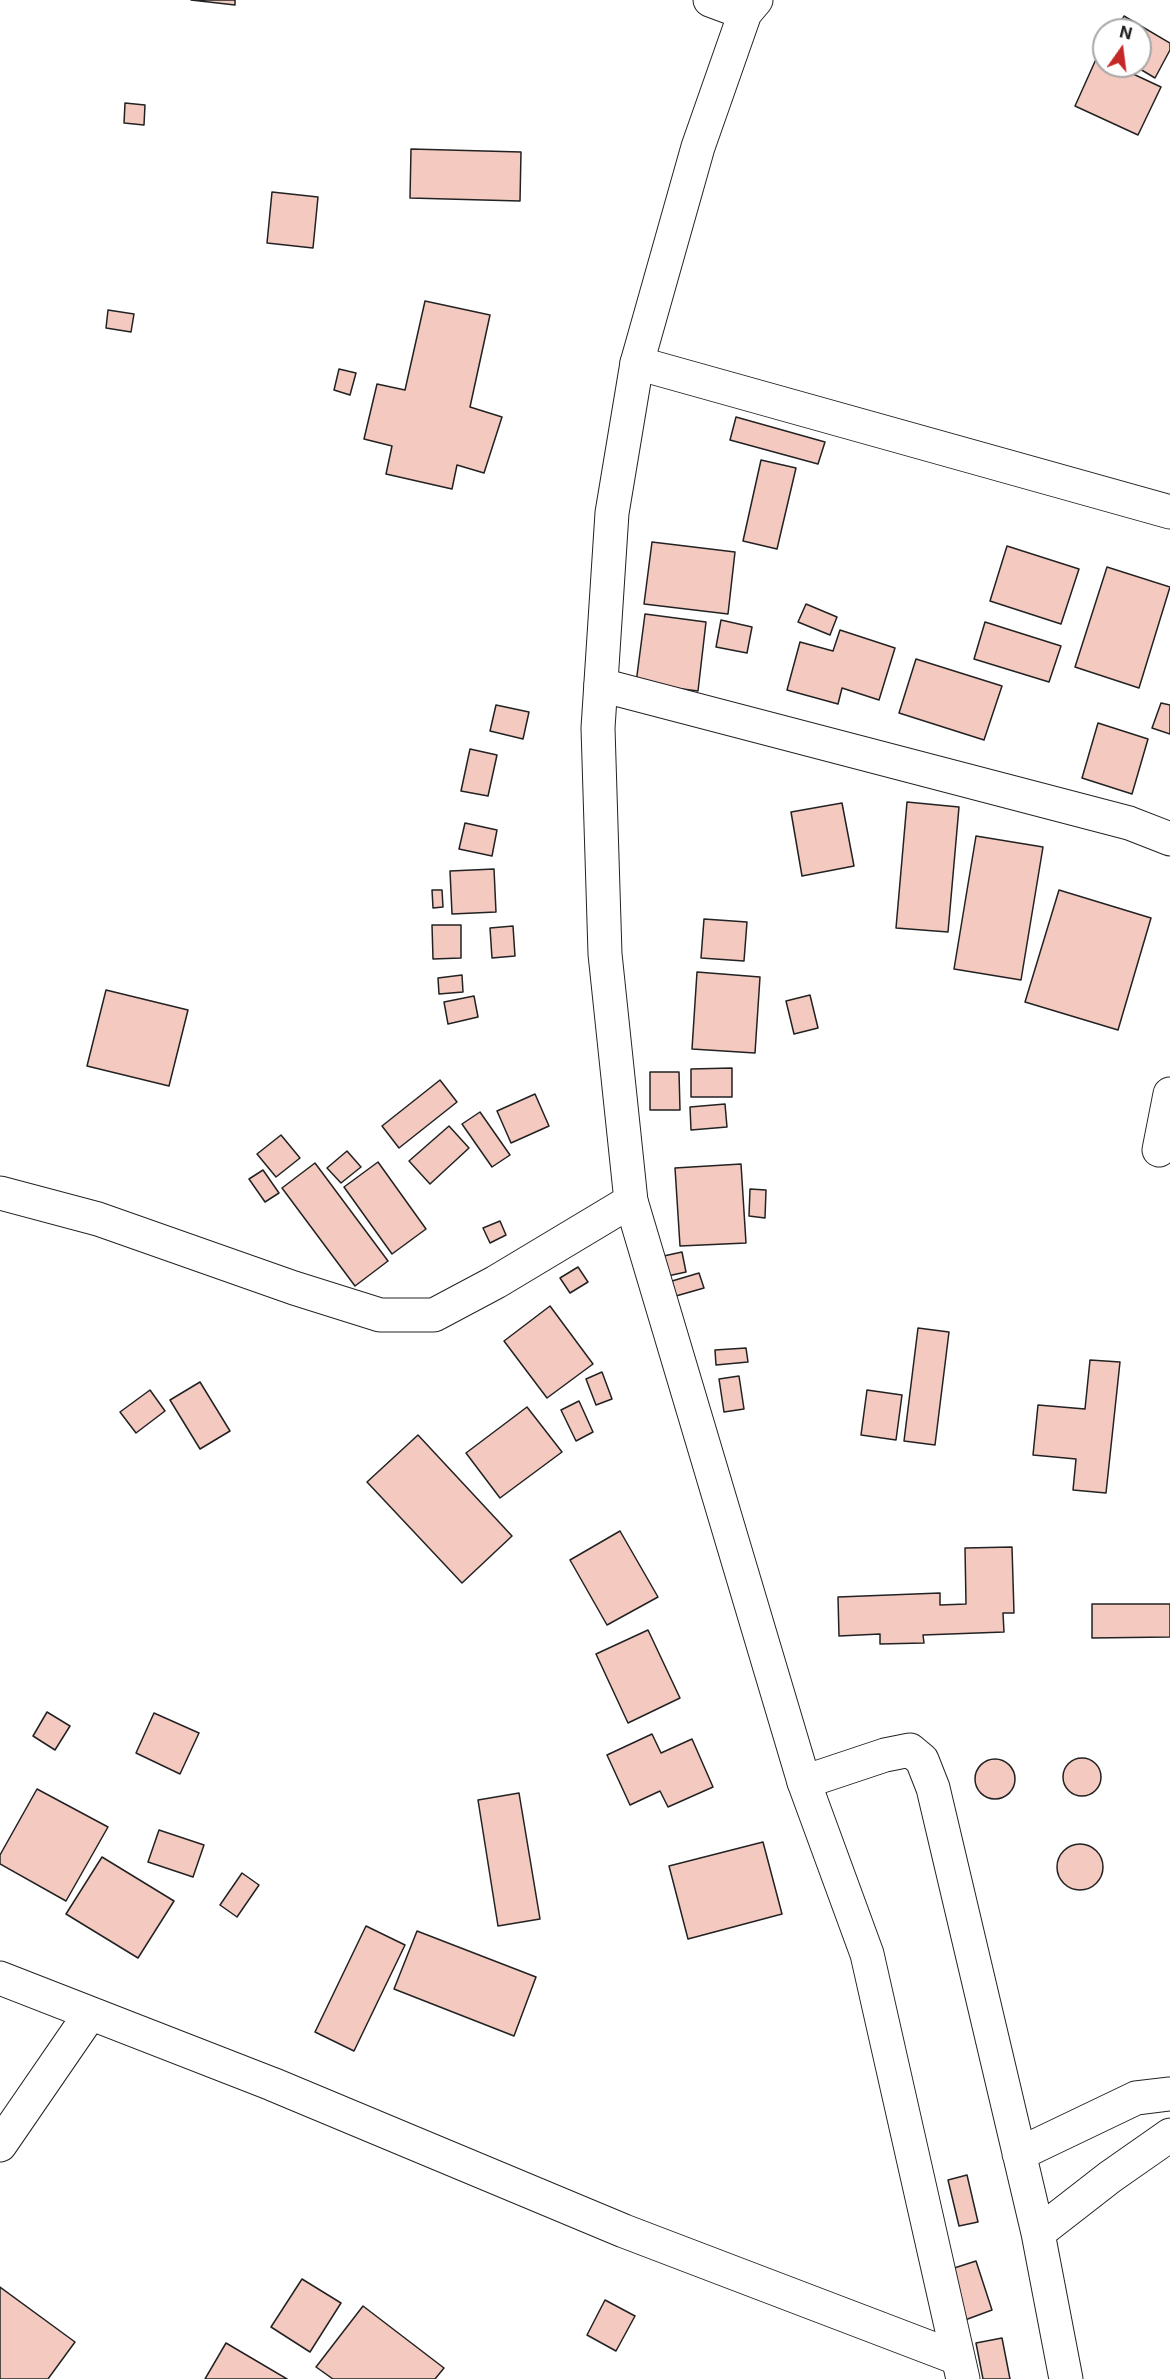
<!DOCTYPE html>
<html>
<head>
<meta charset="utf-8">
<style>
	body { margin:0 }
	#map { position:relative; width:1170px; height:2379px; overflow:hidden; background:#fff; font-family:Inter,sans-serif }
	canvas { display:block }
	.north { position:absolute; left:1092px; top:18px; width:60px; height:60px; box-sizing:border-box; background:#fff; border:2px solid #a7a7a7; border-radius:50%; rotate:14deg; font-size:16px; font-weight:700; line-height:24px; text-align:center; color:#222 }
	.north::after { content:''; display:block; margin:auto; width:21px; height:27px; background:#c62828; clip-path:polygon(50% 0,100% 100%,50% 72%,0 100%) }
</style>
</head>
<body>
<div id="map">
<canvas width="1170" height="2379"></canvas>
<div class="north">N</div>
</div>
<script>
const ctx = document.querySelector('canvas').getContext('2d');
ctx.lineJoin = 'round';
function paint(path, color) { ctx.fillStyle = color; ctx.fill(path, 'evenodd'); }
function stroke(path, color, width, dash) { ctx.strokeStyle = color; ctx.lineWidth = width; ctx.lineCap = dash ? 'butt' : 'round'; ctx.setLineDash(dash || []); ctx.stroke(path); }
const building = new Path2D(`
	M191,0H235V5Z
	M1124,16L1170,43V50L1155,78L1135,66H1140V30H1116Z
	M1097,57L1104,60V66H1116L1161,87L1138,135L1075,106Z
	M125,103L145,105L144,125L124,123Z
	M411,149L521,152L520,201L410,198Z
	M272,192L318,197L313,248L267,243Z
	M425,301L490,315L470,407L502,417L484,473L457,465L452,489L386,474L392,446L364,439L377,384L405,390Z
	M108,310L134,314L131,332L106,328Z
	M339,369L356,373L350,395L334,390Z
	M736,417L825,442L818,464L730,440Z
	M761,460L796,468L777,549L743,541Z
	M652,542L735,552L728,614L644,604Z
	M1007,546L1079,569L1061,624L990,601Z
	M1107,567L1170,587L1139,688L1075,667Z
	M806,604L837,617L830,635L798,622Z
	M645,614L706,622L698,691L636,683Z
	M721,620L752,627L747,653L716,647Z
	M985,622L1061,646L1049,682L974,659Z
	M840,630L895,648L879,700L842,688L838,704L787,690L800,642L833,651Z
	M916,659L1002,686L984,740L899,713Z
	M1161,703L1170,705V734L1152,728Z
	M496,705L529,712L523,739L490,731Z
	M1098,723L1148,739L1132,794L1082,778Z
	M470,749L497,755L488,796L461,791Z
	M907,802L959,807L948,932L896,928Z
	M842,803L854,866L802,876L791,812Z
	M465,823L497,830L492,856L459,849Z
	M976,836L1043,847L1021,980L954,969Z
	M494,869L496,912L452,914L450,871Z
	M432,890H442L443,907L433,908Z
	M1059,890L1151,918L1118,1030L1025,1002Z
	M704,919L747,922L744,961L701,958Z
	M432,925H461V958L433,959Z
	M513,926L515,956L492,958L490,928Z
	M697,972L760,977L755,1053L692,1049Z
	M462,975L463,992L439,994L438,978Z
	M106,990L188,1010L169,1086L87,1066Z
	M810,995L818,1028L794,1034L786,1001Z
	M474,996L478,1017L448,1024L444,1002Z
	M732,1068V1097H691V1069Z
	M650,1072H679L680,1110H650Z
	M440,1080L457,1102L399,1148L382,1126Z
	M535,1094L549,1126L511,1143L497,1111Z
	M725,1104L727,1127L691,1130L690,1107Z
	M480,1112L510,1155L492,1167L462,1124Z
	M449,1126L469,1148L430,1184L409,1161Z
	M281,1135L300,1158L276,1177L257,1154Z
	M347,1151L361,1167L341,1183L327,1168Z
	M378,1162L426,1229L392,1254L344,1187Z
	M315,1163L388,1261L355,1286L282,1188Z
	M741,1164L746,1243L680,1246L675,1168Z
	M263,1170L279,1193L265,1202L249,1179Z
	M750,1189L766,1190L765,1218L749,1216Z
	M500,1221L506,1235L490,1243L483,1228Z
	M682,1252L686,1272L663,1277L659,1257Z
	M578,1267L588,1282L570,1293L560,1278Z
	M699,1273L704,1288L676,1296L672,1281Z
	M550,1306L593,1364L547,1398L504,1341Z
	M918,1328L949,1332L935,1445L904,1441Z
	M746,1348L748,1362L716,1365L715,1350Z
	M1090,1360L1120,1362L1106,1493L1073,1490L1076,1459L1033,1455L1038,1405L1085,1409Z
	M602,1372L612,1399L596,1405L586,1379Z
	M739,1376L744,1409L724,1412L719,1379Z
	M200,1382L230,1431L200,1449L170,1400Z
	M150,1390L165,1411L136,1433L120,1412Z
	M867,1390L902,1395L896,1440L861,1435Z
	M579,1401L593,1432L576,1441L561,1410Z
	M527,1407L562,1452L500,1498L466,1453Z
	M418,1435L512,1536L462,1583L367,1482Z
	M620,1531L658,1597L607,1625L570,1560Z
	M1012,1547L1014,1613H1003L1004,1632L923,1635L924,1643L880,1644V1634L839,1636L838,1597L940,1593V1605L966,1604L965,1548Z
	M1092,1604H1170V1637L1092,1638Z
	M648,1630L680,1698L628,1723L596,1654Z
	M47,1712L70,1726L55,1750L33,1736Z
	M154,1713L199,1733L180,1774L136,1753Z
	M652,1734L661,1753L692,1739L713,1787L668,1807L660,1791L630,1805L607,1755Z
	M1063 1777a19 19 0 1 1 38 0a19 19 0 1 1-38 0Z
	M975 1779a20 20 0 1 1 40 0a20 20 0 1 1-40 0Z
	M37,1789L108,1827L66,1901L0,1864V1855Z
	M519,1793L540,1919L498,1926L478,1800Z
	M159,1830L204,1845L193,1877L148,1862Z
	M763,1842L782,1914L688,1939L669,1866Z
	M1057 1867a23 23 0 1 1 46 0a23 23 0 1 1-46 0Z
	M102,1857L174,1901L138,1958L66,1914Z
	M242,1873L259,1885L237,1917L220,1905Z
	M366,1926L405,1945L354,2051L315,2032Z
	M417,1931L536,1977L514,2036L394,1989Z
	M967,2175L978,2222L959,2226L948,2180Z
	M976,2261L992,2310L965,2320L948,2270Z
	M302,2279L341,2303L310,2352L271,2327Z
	M0,2287L75,2342L48,2379H0Z
	M605,2300L635,2316L616,2351L587,2335Z
	M363,2306L444,2368L435,2379H333L316,2367Z
	M1002,2338L1010,2379H983L976,2343Z
	M226,2343L287,2379H205Z`);
paint(building, '#f3c9c0');
stroke(building, '#222', 1.5);
const minor = new Path2D(`
	M710,0L745,13
	M637,363L1170,512
	M601,685L1129,823L1170,839
	M1159,1150L1170,1094
	M0,1193L98,1219L294,1288L380,1315H434L496,1282L631,1201
	M804,1782L885,1755L910,1750L922,1760L933,1788L1038,2233L1066,2379
	M0,1978L272,2084L624,2231L957,2358
	M0,2145L90,2014
	M1019,2154L1136,2098L1170,2094
	M1038,2233L1110,2177L1170,2135`);
const tertiary = new Path2D(`
	M756,0L745,13L698,147L637,363L612,513L598,728L605,954L631,1201L804,1782L867,1954L963,2379`);
stroke(minor, '#222', 35);
stroke(tertiary, '#222', 35);
stroke(minor, '#fff', 33);
stroke(tertiary, '#fff', 33);
</script>
</body>
</html>
